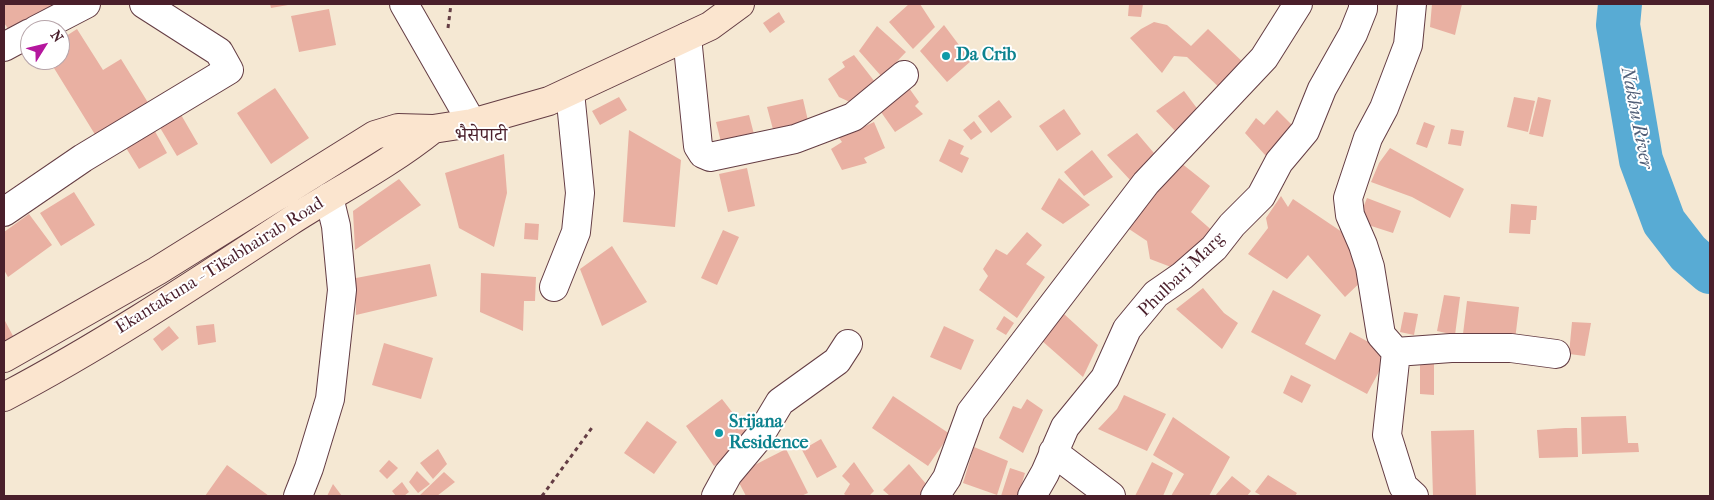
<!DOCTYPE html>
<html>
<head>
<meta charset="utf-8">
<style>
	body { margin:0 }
	#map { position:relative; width:1714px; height:500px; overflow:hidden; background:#f5e8d3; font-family:"IM FELL French Canon",serif }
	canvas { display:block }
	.frame { position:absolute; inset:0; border:5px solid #4a1f2b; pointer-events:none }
	.north { position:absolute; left:20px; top:20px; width:50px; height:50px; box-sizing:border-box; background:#fff; border:1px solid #b7a5aa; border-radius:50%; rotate:54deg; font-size:14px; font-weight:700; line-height:20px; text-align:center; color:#4a1f2b }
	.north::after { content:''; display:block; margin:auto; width:18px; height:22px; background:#b5179e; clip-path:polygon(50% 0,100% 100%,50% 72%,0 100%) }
</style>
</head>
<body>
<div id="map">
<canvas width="1714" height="500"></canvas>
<div class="frame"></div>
<div class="north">N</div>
</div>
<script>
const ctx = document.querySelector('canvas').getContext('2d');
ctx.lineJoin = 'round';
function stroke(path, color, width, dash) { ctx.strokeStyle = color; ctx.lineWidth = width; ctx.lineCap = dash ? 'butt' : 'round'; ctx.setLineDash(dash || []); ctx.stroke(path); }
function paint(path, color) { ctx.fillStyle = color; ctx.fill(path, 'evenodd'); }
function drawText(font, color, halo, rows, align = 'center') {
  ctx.font = font + ' "IM FELL French Canon","Noto Serif Devanagari",serif'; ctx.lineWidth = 4; ctx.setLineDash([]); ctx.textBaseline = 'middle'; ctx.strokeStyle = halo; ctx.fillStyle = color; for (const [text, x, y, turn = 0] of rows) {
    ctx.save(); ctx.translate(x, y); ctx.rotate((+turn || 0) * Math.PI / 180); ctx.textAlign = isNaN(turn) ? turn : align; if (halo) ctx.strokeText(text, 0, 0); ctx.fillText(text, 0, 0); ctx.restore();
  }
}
stroke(new Path2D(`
	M1620,4L1618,25L1641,160L1664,222L1688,253L1710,272`), '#58abd4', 44);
paint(new Path2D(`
	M4,4H63L12,34L4,23Z
	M270,4H288V5L271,8Z
	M909,4H920L935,27L913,49L889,22Z
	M1129,4H1143L1141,17L1128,16Z
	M1432,4H1462L1455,35L1430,27Z
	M329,9L336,45L299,52L291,16Z
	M779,12L785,22L770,33L763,23Z
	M1154,22L1167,25L1191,46L1208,29L1246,65L1223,91L1187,57L1174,56L1162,73L1130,38L1141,29Z
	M944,25L971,61L947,82L920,51Z
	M877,26L906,52L882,77L859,51Z
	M77,29L103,70L121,59L152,109L99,141L49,60H60V40Z
	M854,55L875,82L852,103L839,97L828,79L845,67L842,62Z
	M275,88L309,138L271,164L237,113Z
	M909,88L919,102L915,106L923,114L895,132L874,102Z
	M1184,91L1202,115L1180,136L1156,111Z
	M619,97L627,110L600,125L592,111Z
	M1514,97L1535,101L1528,132L1507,127Z
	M1538,97L1551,100L1543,137L1529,134Z
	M803,99L809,125L774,133L767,107Z
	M999,100L1012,117L991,133L978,116Z
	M1064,109L1081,134L1057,151L1039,126Z
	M1277,110L1294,127L1266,156L1245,133L1256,118L1264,125Z
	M180,113L198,144L177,156L159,126Z
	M749,115L755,138L722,146L716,122Z
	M974,121L982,132L971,140L963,130Z
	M874,122L885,148L864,158L867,163L842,170L831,149L842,142L837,135L857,130Z
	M1424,122L1435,126L1427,148L1416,144Z
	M152,126L167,153L139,169L123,143Z
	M1451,129L1464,131L1461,146L1448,144Z
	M629,130L681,160L675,227L623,222Z
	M1137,133L1159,159L1131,181L1107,155Z
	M949,139L964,146L960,154L969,158L962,173L939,161Z
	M1390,148L1464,189L1450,218L1412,197L1371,182L1379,163Z
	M1092,150L1113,177L1084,196L1064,172Z
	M504,154L507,193L494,247L459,228L445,173Z
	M1176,159L1210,186L1191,212L1215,233L1171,267L1150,259L1147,241L1123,225Z
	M747,168L755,206L728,212L719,174Z
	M1059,178L1090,205L1063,224L1041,209Z
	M399,179L421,205L355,250L353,211Z
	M74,192L95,225L61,246L40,213Z
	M1281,196L1288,207L1293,199L1342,232L1366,277L1345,297L1308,255L1287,279L1248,254L1268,228L1266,218Z
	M1367,198L1401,211L1393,233L1362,223L1363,208Z
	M1511,204L1537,206L1536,220H1531L1530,234L1509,233Z
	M29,214L52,245L8,277L4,270V232Z
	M525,223L539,224L538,240L524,239Z
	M723,230L739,237L717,285L701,278Z
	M1027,232L1042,245L1026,264L1045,277L1017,318L979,290L988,276L983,269L996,249L1007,255Z
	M612,246L647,302L602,326L580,269Z
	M430,264L437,296L356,315V278Z
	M481,273L536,277L535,301H524L523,331L480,312Z
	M1203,288L1224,313L1238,323L1222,349L1176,309Z
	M1273,290L1321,315L1305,344L1335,360L1350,332L1389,353L1367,394L1251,332Z
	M1444,295L1460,297L1455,335L1437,331Z
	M1467,301L1519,307L1515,340L1463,334Z
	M1404,312L1418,314L1414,335L1400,332Z
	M1064,314L1098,345L1083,377L1041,340Z
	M1004,316L1014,323L1006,335L996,329Z
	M4,319L13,336L4,342Z
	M1572,322L1591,323L1585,356L1569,354Z
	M214,324L216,342L198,345L196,326Z
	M169,326L179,338L162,351L153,339Z
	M944,326L974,340L961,370L930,357Z
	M384,343L433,358L421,399L372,385Z
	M1420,362H1434V395L1420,394Z
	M1291,375L1311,385L1302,403L1283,393Z
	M1124,395L1166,414L1147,451L1098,429L1117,409Z
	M893,396L950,434L928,466L872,428Z
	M722,399L753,439L714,466L686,426Z
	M1027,399L1043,410L1023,453L999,438L1013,406L1021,409Z
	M1626,416L1628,443H1638L1639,452L1582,454L1581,417Z
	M1173,417L1230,457L1209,496H1171L1184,474L1153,455Z
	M647,421L677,442L654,474L624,453Z
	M1565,428H1577L1578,457L1539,458L1537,430Z
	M1474,430L1476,496H1433L1431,431Z
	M821,439L837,467L817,478L802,450Z
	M974,447L1008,461L997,495L963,483Z
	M438,449L447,464L433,479L420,463Z
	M786,449L808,493L801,496H746L735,475Z
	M389,460L398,468L387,479L379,471Z
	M854,462L874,491L869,496H847L844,494L850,484L842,476Z
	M1152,462L1173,473L1163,496H1135Z
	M909,464L933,492L930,496H890L883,490Z
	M227,465L269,496H205Z
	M1010,468L1025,473L1018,496H1001Z
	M417,471L430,484L418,493L409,482Z
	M444,472L455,482L437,496H419Z
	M1268,475L1297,493L1295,496H1262L1255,492Z
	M1232,476L1251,491L1247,496H1215Z
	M402,482L409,492L404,496H396L392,491Z
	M333,484L342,496H327Z`), '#e9b0a2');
const street = new Path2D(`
	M404,4L472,123
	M1412,4L1408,45L1384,108L1368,138L1348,198L1350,215L1363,245L1370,267L1381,335L1396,352L1387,435L1403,486L1414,496
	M36,30L86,4
	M687,37L698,146L703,154L710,157L795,139L853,117L904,75
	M4,47L30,33
	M4,212L83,158L229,70L219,52L144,4
	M554,287L576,232L580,193L570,92
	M1396,352L1451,348H1511L1556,354
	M1053,452L1111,496
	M298,496L309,468L330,399L342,290L336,226L329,197
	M716,496L728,474L759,437L780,402L837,361L848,344
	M935,496L947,478L971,412L1146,183L1264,58L1298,4
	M1032,496L1045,473L1065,427L1105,378L1127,329L1156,294L1182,276L1214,248L1232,225L1261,196L1279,162L1305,131L1322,89L1353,34L1363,9V4`);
const secondary = new Path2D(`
	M4,358L157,271L375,135L398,128L433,129L472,123L549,101L710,26L740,4
	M4,397C103,345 196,283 289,222C337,191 388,165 433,129`);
stroke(street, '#643d44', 30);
stroke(secondary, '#643d44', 30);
stroke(new Path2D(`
	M448,28L451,4
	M542,496L594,425`), '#643d44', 3, [4, 4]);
stroke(street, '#fff', 28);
stroke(secondary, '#fbe5cf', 28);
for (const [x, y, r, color] of [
	[946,56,5,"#0f9aa8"],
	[719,433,5,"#0f9aa8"]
]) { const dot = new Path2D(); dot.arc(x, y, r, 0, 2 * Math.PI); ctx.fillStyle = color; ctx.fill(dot); stroke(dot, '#fff', 2); }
drawText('bold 18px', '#0d838f', '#fff', [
	["Da Crib",956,56],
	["Srijana",729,423],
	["Residence",729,444]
], 'left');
drawText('18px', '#4a1f2b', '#fff', [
	["Ekantakuna - Tikabhairab Road",220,266,-32],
	["Phulbari Marg",1182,275,-44]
]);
drawText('italic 19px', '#505e77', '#fff', [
	["Nakhu River",1636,118,79]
]);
drawText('19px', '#4a1f2b', '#fff', [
	["भैसेपाटी",481,136]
]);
</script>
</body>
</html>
